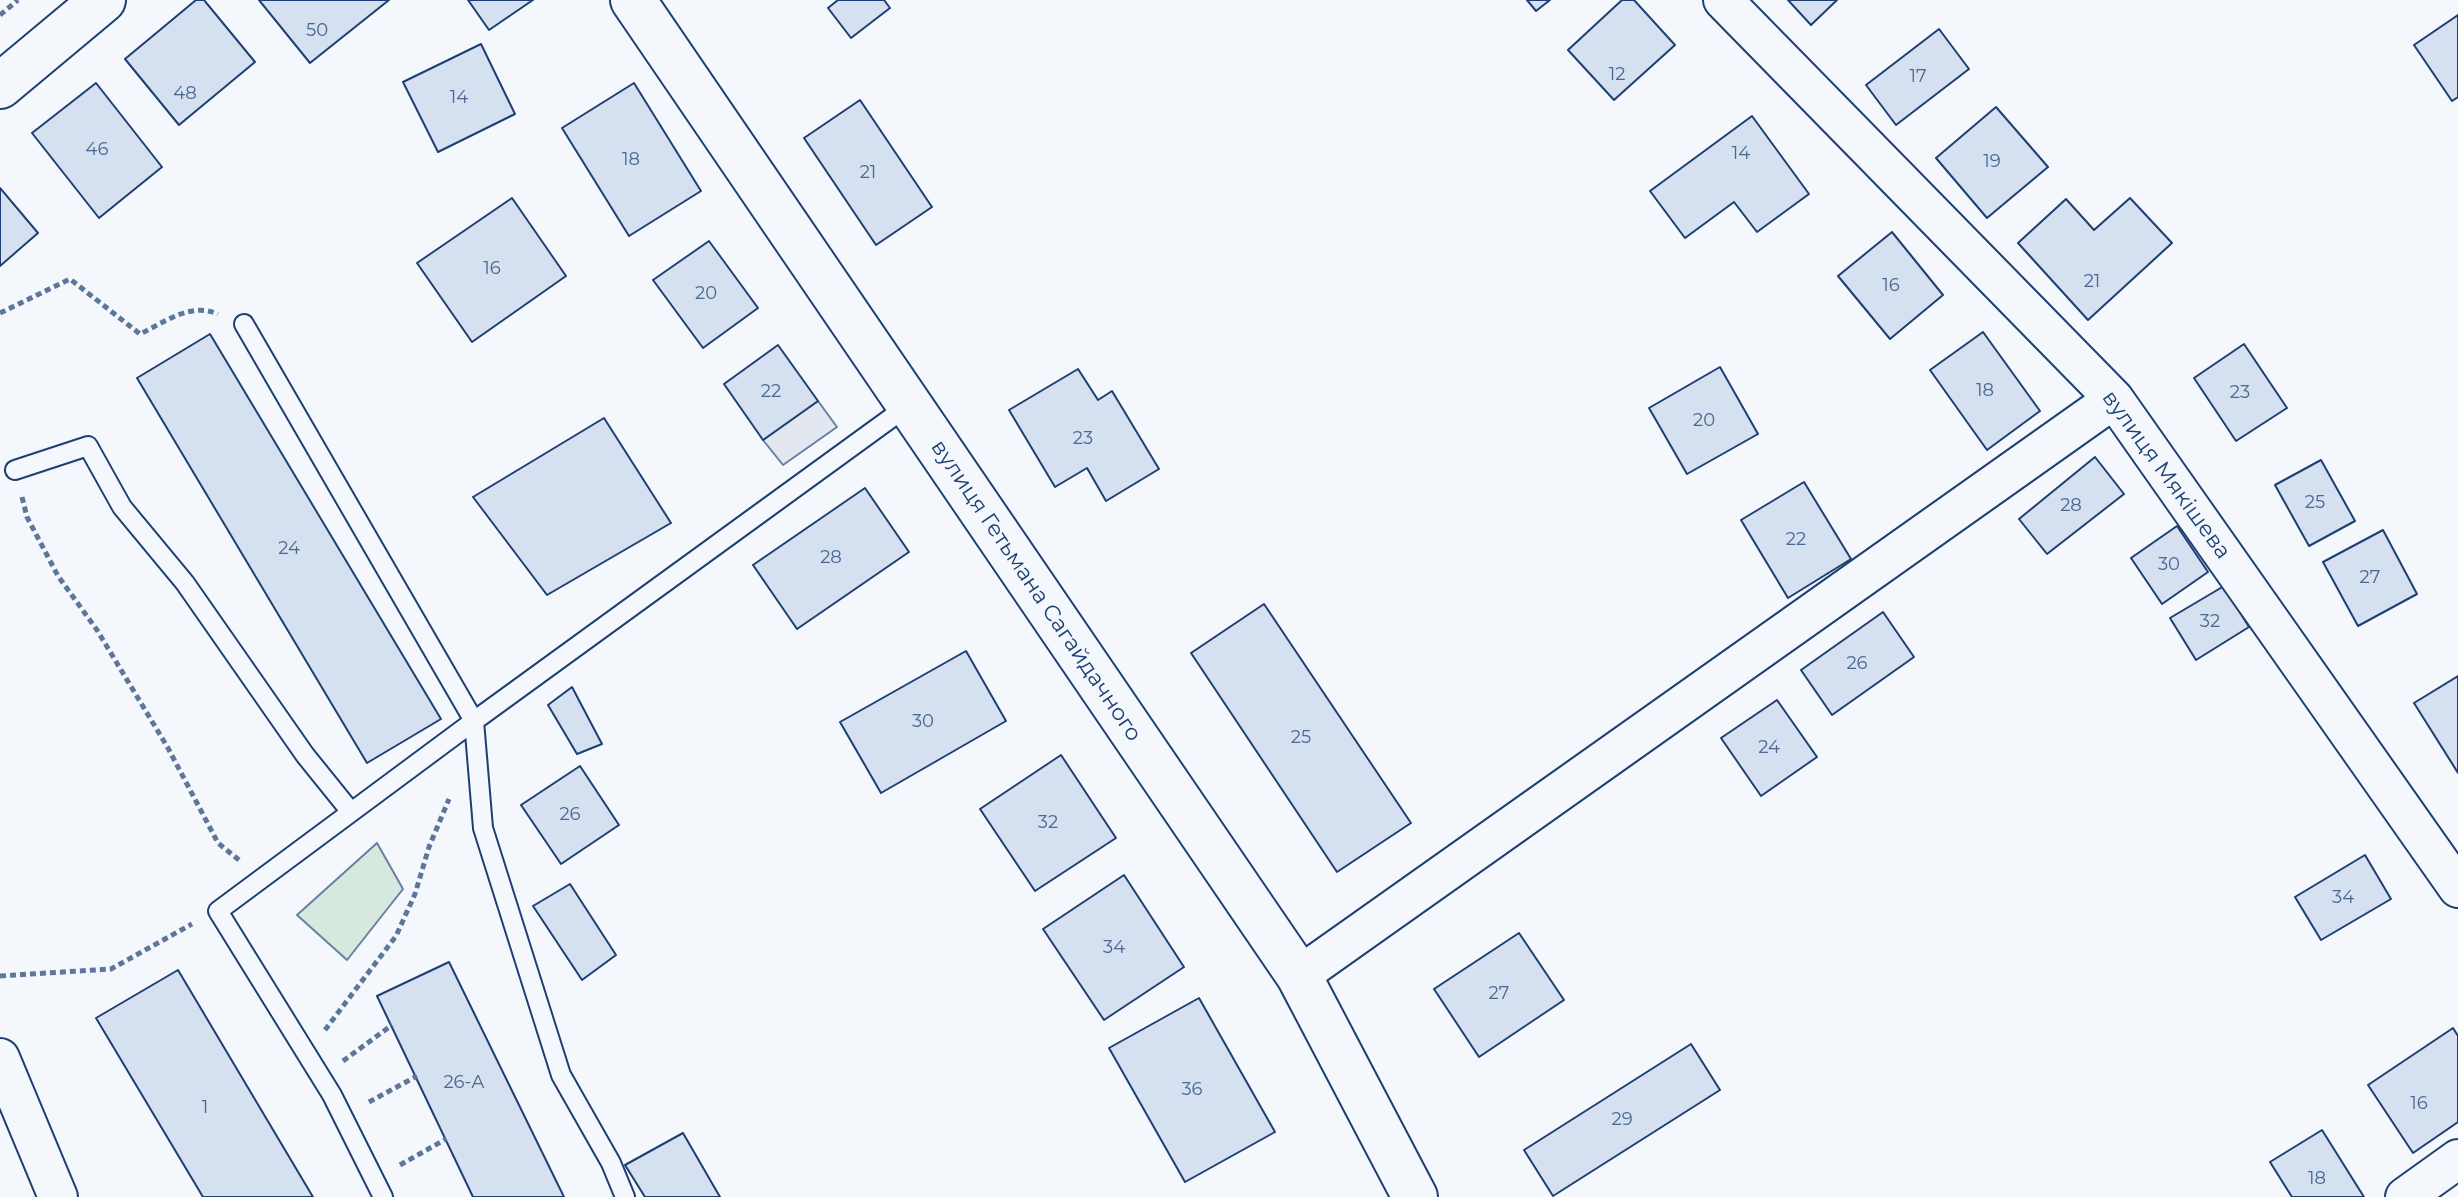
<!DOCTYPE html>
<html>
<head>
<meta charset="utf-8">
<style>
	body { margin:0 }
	canvas { display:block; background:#f4f7fb }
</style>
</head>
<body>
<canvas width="2458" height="1197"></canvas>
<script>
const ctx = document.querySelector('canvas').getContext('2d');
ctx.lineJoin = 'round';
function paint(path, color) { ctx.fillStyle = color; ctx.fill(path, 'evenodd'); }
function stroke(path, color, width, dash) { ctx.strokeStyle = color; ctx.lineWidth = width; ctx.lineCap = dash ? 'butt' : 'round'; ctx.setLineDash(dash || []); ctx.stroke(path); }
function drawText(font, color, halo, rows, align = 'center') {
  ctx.font = font + ' Montserrat,sans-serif'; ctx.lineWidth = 6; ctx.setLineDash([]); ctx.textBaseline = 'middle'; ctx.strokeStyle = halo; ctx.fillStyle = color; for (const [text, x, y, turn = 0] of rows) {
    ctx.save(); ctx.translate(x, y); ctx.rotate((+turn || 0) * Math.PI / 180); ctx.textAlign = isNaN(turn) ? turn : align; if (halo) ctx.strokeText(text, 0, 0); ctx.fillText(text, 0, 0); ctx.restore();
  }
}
const green = new Path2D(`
	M377,843L403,889L347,960L297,915Z`);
paint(green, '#d7e8df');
stroke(green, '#687fa3', 2);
const parking = new Path2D(`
	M818,401L837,427L783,465L763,440Z`);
paint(parking, '#e3e8f0');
stroke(parking, '#687fa3', 2);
const building = new Path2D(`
	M196,0H204L255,62L179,125L125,59Z
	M259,0H389L310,63Z
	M468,0H533L489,30Z
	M838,0H884L890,8L851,38L828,8Z
	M1527,0H1550L1536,11Z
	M1622,0H1634L1675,45L1614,100L1568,50Z
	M1788,0H1837L1811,25Z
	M2458,15V97L2452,101L2414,45Z
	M1939,29L1969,69L1896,125L1866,85Z
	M481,44L515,114L438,152L403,82Z
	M96,83L162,167L99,218L32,133Z
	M634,83L701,191L629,236L562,128Z
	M860,100L932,207L876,245L804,138Z
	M1996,107L2048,167L1987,218L1936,158Z
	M1752,116L1809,194L1757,232L1734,202L1685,238L1650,191Z
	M0,188L38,233L0,266Z
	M512,198L566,276L472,342L417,263Z
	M2130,198L2172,243L2088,320L2018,243L2066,199L2094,230Z
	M1892,232L1943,295L1890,339L1838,276Z
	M709,241L758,308L703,348L653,280Z
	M1983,332L2040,411L1987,450L1930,370Z
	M210,334L441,719L367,763L137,378Z
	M2244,344L2287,408L2236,441L2194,378Z
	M778,345L818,401L763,440L724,384Z
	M1720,367L1758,434L1687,474L1649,408Z
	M1078,369L1098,400L1112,391L1159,469L1106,501L1087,468L1055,487L1009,410Z
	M604,418L671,523L547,595L473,497Z
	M2095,457L2124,494L2047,554L2019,519Z
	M2321,460L2355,521L2309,546L2275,485Z
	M1804,482L1851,559L1788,598L1741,520Z
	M865,488L909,552L797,629L753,565Z
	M2177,526L2208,572L2162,604L2131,558Z
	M2383,530L2417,594L2358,626L2323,562Z
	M2224,586L2249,627L2196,660L2170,618Z
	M1264,604L1411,823L1337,872L1191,653Z
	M1883,612L1914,657L1832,715L1801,670Z
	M966,651L1006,721L881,793L840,722Z
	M2458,676V773L2414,703Z
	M572,687L602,744L577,754L548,705Z
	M1777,700L1817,757L1761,796L1721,738Z
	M1061,755L1116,838L1035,891L980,809Z
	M580,766L619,825L561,864L521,805Z
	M2365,855L2391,899L2321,940L2295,897Z
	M1124,875L1184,967L1104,1020L1043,929Z
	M570,884L616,955L582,980L533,906Z
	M1519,933L1564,1000L1479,1057L1434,989Z
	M449,962L564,1197H473L377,996Z
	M178,970L313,1197H203L96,1018Z
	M1199,998L1275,1132L1185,1182L1109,1048Z
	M2453,1028L2458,1036V1122L2413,1153L2368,1085Z
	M1691,1044L1720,1090L1553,1196L1524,1150Z
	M2322,1130L2364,1197H2292L2270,1162Z
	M683,1133L720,1197H645L625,1165Z`);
paint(building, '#d5e0f0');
stroke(building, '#1d3f73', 2);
const service = new Path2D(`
	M244,324L474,721L218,911L332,1095L383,1197
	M15,470L88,446L122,507L185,583L305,755L351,812
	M625,1197L611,1163L561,1075L483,828L474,721L909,405`);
const minor = new Path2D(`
	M1723,0L2114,399L2458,888
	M1299,976L2114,399
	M0,1058L58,1197
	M2405,1197L2458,1159`);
const secondary = new Path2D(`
	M633,0L1299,976L1415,1197
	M0,86L103,0`);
stroke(service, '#1d3f73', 22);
stroke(minor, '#1d3f73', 42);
stroke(secondary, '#1d3f73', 48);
stroke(new Path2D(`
	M0,15L18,0
	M0,313L70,279L140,334C165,322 190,302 218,314
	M22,497L27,517L58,576L97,630L168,748L218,843L239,860
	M0,976L111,969L192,924
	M325,1030L396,936L415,894L429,847L449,799
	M343,1061L392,1025
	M369,1102L417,1076
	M400,1165L446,1139`), '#5e769c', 5, [6, 4]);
stroke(service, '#f4f7fb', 18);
stroke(minor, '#f4f7fb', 38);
stroke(secondary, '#f4f7fb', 44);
drawText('18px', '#4b6792', null, [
	["50",317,31],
	["12",1617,75],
	["17",1918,77],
	["48",185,94],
	["14",459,98],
	["46",97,150],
	["14",1741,154],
	["18",631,160],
	["19",1992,162],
	["21",868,173],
	["16",492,269],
	["21",2092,282],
	["16",1891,286],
	["20",706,294],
	["18",1985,391],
	["22",771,392],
	["23",2240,393],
	["20",1704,421],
	["23",1083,439],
	["25",2315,503],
	["28",2071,506],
	["22",1796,540],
	["24",289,549],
	["28",831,558],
	["30",2169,565],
	["27",2370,578],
	["32",2210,622],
	["26",1857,664],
	["30",923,722],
	["25",1301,738],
	["24",1769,748],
	["26",570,815],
	["32",1048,823],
	["34",2343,898],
	["34",1114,948],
	["27",1499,994],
	["26-А",464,1083],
	["36",1192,1090],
	["16",2419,1104],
	["1",205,1108],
	["29",1622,1120],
	["18",2317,1179]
]);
drawText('22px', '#1d3f73', '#f4f7fb', [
	["вулиця Мякішева",2166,475,54],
	["вулиця Гетьмана Сагайдачного",1036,591,56]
]);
</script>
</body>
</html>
